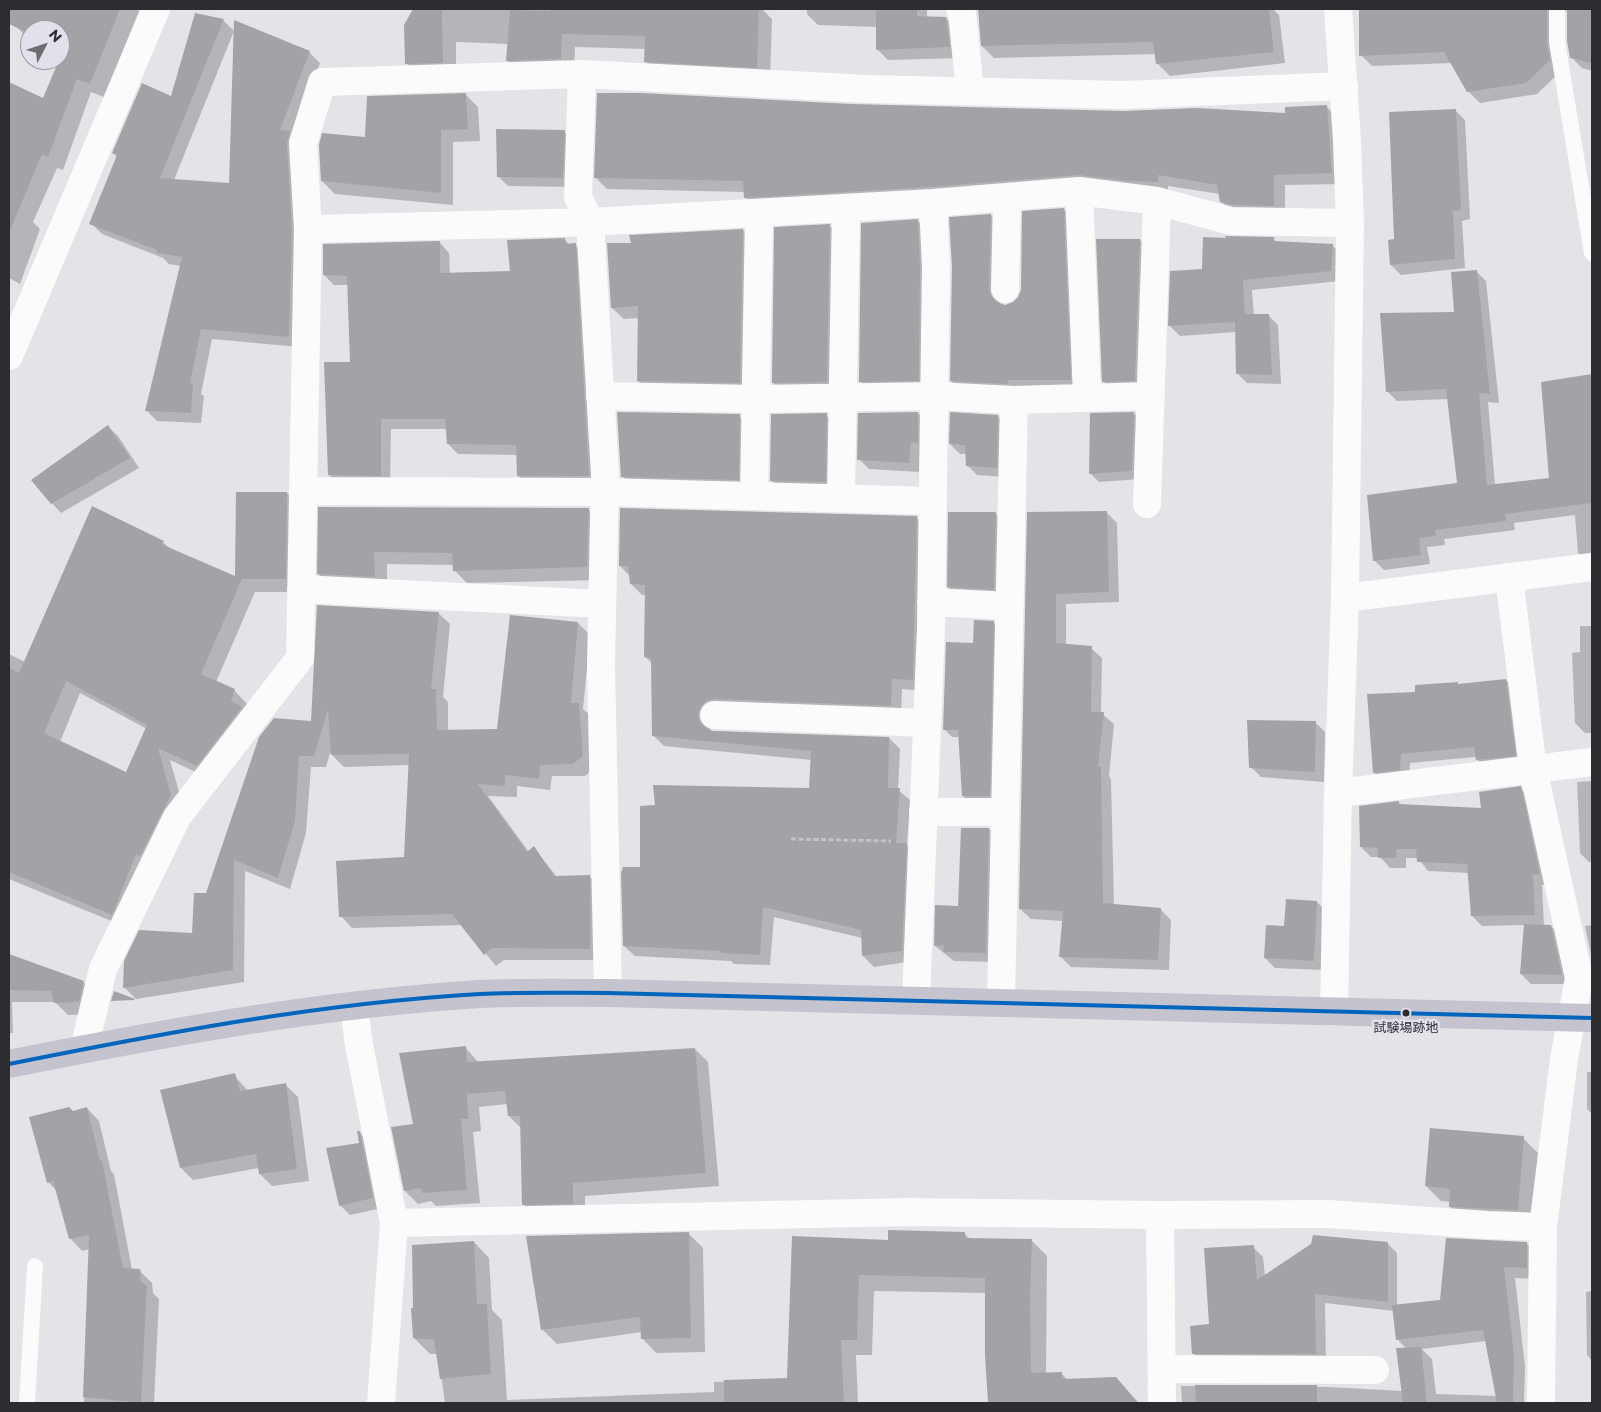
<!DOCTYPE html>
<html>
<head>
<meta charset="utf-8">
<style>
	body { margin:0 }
	#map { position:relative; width:1601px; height:1412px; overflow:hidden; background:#e3e3e8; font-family:Montserrat,sans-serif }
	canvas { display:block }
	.frame { position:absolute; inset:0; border:10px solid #2d2d31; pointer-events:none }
	.north { position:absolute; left:20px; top:20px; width:50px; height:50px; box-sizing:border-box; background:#e1e0eb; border:1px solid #9998a1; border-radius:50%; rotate:49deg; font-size:14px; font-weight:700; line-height:20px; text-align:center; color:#2d2d31 }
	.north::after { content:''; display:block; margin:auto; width:18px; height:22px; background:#6d6d71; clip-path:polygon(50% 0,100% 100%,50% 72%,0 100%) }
</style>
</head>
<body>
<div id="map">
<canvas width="1601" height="1412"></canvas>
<div class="frame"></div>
<div class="north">N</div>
</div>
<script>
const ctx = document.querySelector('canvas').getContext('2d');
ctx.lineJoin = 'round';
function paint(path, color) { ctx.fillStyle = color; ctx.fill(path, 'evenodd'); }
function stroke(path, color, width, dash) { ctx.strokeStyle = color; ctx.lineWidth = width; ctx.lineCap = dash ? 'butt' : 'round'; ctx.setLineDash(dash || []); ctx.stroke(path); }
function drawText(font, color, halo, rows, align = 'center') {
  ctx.font = font + ' Montserrat,"Noto Sans JP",sans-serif'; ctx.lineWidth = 5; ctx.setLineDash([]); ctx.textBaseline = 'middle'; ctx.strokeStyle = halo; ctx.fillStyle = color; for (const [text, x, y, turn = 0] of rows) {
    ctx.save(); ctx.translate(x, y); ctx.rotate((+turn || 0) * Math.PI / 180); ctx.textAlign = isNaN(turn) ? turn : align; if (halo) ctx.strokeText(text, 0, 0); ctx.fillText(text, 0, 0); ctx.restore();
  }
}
paint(new Path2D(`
	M23,9H136L139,11L104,97L91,92L63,170L57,168L33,222L40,229L20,284L9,278V96L13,86L44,99L63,55L60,54V30H30V41L16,26Z
	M414,9H762L772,19L770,80L659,75L645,61L646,49L575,47L574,72L520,74L507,60L508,44L456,42V76L420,77L406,63L405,25Z
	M807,9H927V17L946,18L957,29L960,58L888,60L877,49V27L818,25L807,14Z
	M980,9H1201V11L1273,9L1279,15L1285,63L1170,76L1157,63L1156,54L994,58L982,46Z
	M1360,9H1592V71L1582,68L1571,57L1568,10L1559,15L1560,72L1537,94L1480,103L1468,91L1452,63L1372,66L1361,55Z
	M223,20L234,31L174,180L230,185L309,52L320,63L293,136L299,347L212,339L201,394L204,396L201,423L157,421L146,410L181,266L169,264L163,258L102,234L91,223L117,157L113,153L172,97Z
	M465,94L478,107L480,141L453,142V205L335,194L322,181L366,138Z
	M851,106L1286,115L1327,107L1338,118L1342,184L1285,185V217L1233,213L1221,201L1220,194L1168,186V193L757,208L745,197V192L607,189L596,178Z
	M1455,110L1465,120L1470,219L1462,221L1465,268L1401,275L1391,265L1395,239Z
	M564,132L574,141L572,187L508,186L498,176Z
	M1064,209L1073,219L1080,389L961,390L951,381L953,267L991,215L1000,225L998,300L1000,304L1005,306L1014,304L1019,298Z
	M918,221L928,231V390L870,391L860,381Z
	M830,226L843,239L840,395L786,396L773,383Z
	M743,230L754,242L752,394L650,392L638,381L639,318L624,319L612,308L633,244Z
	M1273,239L1278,243L1332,245L1342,255L1340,281L1252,290L1254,316L1268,315L1278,325L1281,384L1247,383L1237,373L1236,332L1180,336L1170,326L1172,272L1203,270Z
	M565,240L570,245H575L585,255L599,486H528L518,476L517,455L458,454L448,444L447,429H391L390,485H339L329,475L351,364L349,285H334L324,275L440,243L449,253L450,274L512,272Z
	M1140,240L1153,253L1148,394H1117L1103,381Z
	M1476,271L1486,281L1499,403L1488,402L1495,485L1550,480L1542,383L1592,376V562L1588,563L1578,553L1575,515L1514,523L1515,530L1444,539L1445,545L1427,547L1430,564L1384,570L1374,560L1458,484L1449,399L1397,401L1387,391L1455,313Z
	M918,413L928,423L920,452L919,472L869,469L859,459Z
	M1134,413L1142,422L1141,479L1099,482L1091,474Z
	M826,415L836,425L835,492L781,490L771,480Z
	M739,416L752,429L751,493L635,489L622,476Z
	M998,416L1007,426L1006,477L977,475L967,465V454H960L950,444Z
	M108,427L118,436L139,468L61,513L52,503Z
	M287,493L300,507L299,592H255L216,682L234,690L247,704L211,779L170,760L184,809L126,927L9,879V654L25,662L93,508L163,542L170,549L236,578ZM80,693L147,729L127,774L60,742Z
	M320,508L588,509L601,522L600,580L467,583L454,570V565L387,564V589L331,587L318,574Z
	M995,513L1005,523L1004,599L958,597L948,587Z
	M1028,513H1107L1117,523L1119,602L1066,604V646L1091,648L1102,658L1101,713L1114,724L1109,776L1111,779L1114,905L1160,909L1171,920L1169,970L1071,967L1060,956L1063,921L1031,919L1020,909Z
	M916,517L927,528L924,691L902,689L901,716L709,725L710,731L889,738L900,749L898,790L910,800L907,845L917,855L913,961L874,967L863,956L862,938L774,917L770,965L734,964L731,961L635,956L624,946L641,869L810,790L812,760L664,746L653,735V664L645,657L646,595H642L631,584V577L620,566Z
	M318,607L438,613L450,624L443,697L448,702V731L498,730L511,616L578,623L590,635L583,709L591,716L594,768L585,776H552L550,790L517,786V797L488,796L529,852L534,848L557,877L589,876L601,888V960H504L496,966L462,925L352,928L341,916L406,858L410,765L344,767L330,753L326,767H311L306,833L290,889L245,871L244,982L136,999L124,987L193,934L207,894L312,723Z
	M993,622L1001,630L997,804H971L963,796L959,737H952L944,729L974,644Z
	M1580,626H1592V733H1585L1575,723L1572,653L1580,652Z
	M1506,680L1515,689L1524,765L1486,769L1475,757L1410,763L1409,779L1383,782L1374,772L1417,693L1457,683L1459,685Z
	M1315,722L1325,732L1324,782L1261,777L1251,767Z
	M1592,781V862H1589L1580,853L1577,782Z
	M1520,788L1530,798L1549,884L1542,885L1544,926H1551L1561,936L1571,984H1531L1521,974L1525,925L1482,926L1472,916L1469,873L1428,871L1418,858H1406V868H1390L1380,857H1371L1361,847L1399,803L1401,805L1483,809Z
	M989,829L999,839L996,962L954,961L935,946L960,907Z
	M1317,902L1327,912L1324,970L1275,968L1265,958L1285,927Z
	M1592,925V960L1585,926Z
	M9,954L83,982L96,994L91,1014L68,1015L55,1002H12L13,1033H9Z
	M465,1047L479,1063L695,1049L708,1062L719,1186L585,1196V1216L536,1217L523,1204L521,1128L509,1116L508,1104L479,1107L481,1131L473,1132L480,1203L436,1206L431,1201L418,1204L405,1191L415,1125Z
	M1587,1072H1592V1114L1587,1109Z
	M234,1075L248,1091L285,1084L298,1097L309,1181L272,1186L260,1174L259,1168L193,1180L181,1168Z
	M87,1108L99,1121L111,1171L114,1174L132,1270L140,1271L152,1283L153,1293L159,1299L154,1403H84L90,1249L82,1251L70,1238L57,1191L48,1182L73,1112Z
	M359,1132L369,1142L382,1208L350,1215L340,1205L360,1144Z
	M1523,1138L1538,1153L1532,1225L1465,1221L1450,1206V1202L1441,1201L1426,1186Z
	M964,1233L970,1239L1032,1241L1047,1256L1046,1374L1061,1373L1068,1380L1116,1378L1139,1403H989L986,1293L874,1291L872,1355H856L858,1403H445L438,1354H430L414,1338L474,1242L489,1258L492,1310L502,1320L507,1400L714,1392V1382L788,1379L793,1238L889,1242Z
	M689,1234L703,1248L705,1352L656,1353L642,1338V1332L557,1344L543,1330Z
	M1387,1243L1397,1253V1306L1441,1301L1527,1244L1538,1255V1279L1515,1278L1525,1367L1524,1403H1182L1181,1386L1328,1387L1403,1391L1407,1349L1397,1339L1394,1311L1325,1303L1326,1364L1203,1363L1193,1353L1253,1247L1263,1257L1265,1276ZM1486,1341L1497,1396L1436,1394L1432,1359L1422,1349Z
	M1592,1291V1361L1587,1355L1586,1292Z`), '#0003');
paint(new Path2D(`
	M9,9H120L90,84L77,79L48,157L42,154L9,233V82L43,98L64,48L60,47V30H30V34L9,24Z
	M413,9H442L443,63L405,64L404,25Z
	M550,9H759L757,68L644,62L645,36L562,34L561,59L506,61L510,10L550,11Z
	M876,9H917V16L946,17L950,47L876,50Z
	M978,9H1269L1274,52L1156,64L1153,42L981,46Z
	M1359,9H1547V42L1550,60L1526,83L1467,92L1444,52L1359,56Z
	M1567,9H1592V63L1570,58L1567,41Z
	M195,13L224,19L160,178L229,183L234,20L310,51L280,130L290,131L287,144L292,229L289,337L201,329L190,383L193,384L191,413L145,411L182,257L157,253V250L89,224L117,155L112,153L142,83L171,96Z
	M466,93L468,129L441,130V193L321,181L319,145L322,133L365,137L367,96Z
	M597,93H642L851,104L1123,111L1197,108L1285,113V107L1327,105L1332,173L1274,175V206L1233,205L1220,202L1217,185L1158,175V182L1127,181L1078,175L932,187L744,198L743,181L594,178Z
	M1456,109L1461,210L1453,211L1455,259L1390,265L1388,240L1394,239L1389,112Z
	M496,129L565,130L563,178L497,177Z
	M1064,208L1071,380H1008V384L950,381L952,267L949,217L991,214L989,289L992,297L997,302L1005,305L1013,302L1018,297L1021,290L1022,211Z
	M918,219L920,267L919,381L859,382L861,223Z
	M830,224L827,382L772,383L774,227Z
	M743,229L740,383L637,381L638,306L611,308L607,243H631L629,235Z
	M1225,236L1274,237V241L1333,244L1331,271L1243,280L1245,314H1269L1272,375L1236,374L1235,322L1168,326L1170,271L1202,269L1203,237L1226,238Z
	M565,238L566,244L576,243L589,476H517L516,445L447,444L445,419H381V476L328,475L324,362H350L347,276L323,275V244L440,241V273L510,271L507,240Z
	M1096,239H1140L1135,381L1102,382Z
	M1477,270L1490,394L1479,393L1487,485L1549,478L1541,382L1592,374V503L1505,514L1506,521L1435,530L1436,536L1419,538L1421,555L1373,561L1367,495L1457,483L1446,389L1386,392L1380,313L1454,312L1451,272Z
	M617,412L740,414L739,480L621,477Z
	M918,412V443L911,442L909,463L857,460L858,413Z
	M950,412L998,415L997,468L966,466L965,445L949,444Z
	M1134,412L1132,471L1089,474L1090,413Z
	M827,413L826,482L770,481L771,414Z
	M108,425L130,458L51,504L31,480Z
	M236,492H287L286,579H242L201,674L235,689L231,701L242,707L197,766L158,748L171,795L140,856L136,854L112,915L9,872V668L19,673L92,506L164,541L161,544L235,576ZM66,681L147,725L126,772L44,733Z
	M318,507L589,508L587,567L453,571L452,553L374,552L375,577L317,574Z
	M620,508L917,516L913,680L892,679L891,706L715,699L706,701L701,707L698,714L700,723L706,728L713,731L889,737L888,788H900L896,843H907L902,951L862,956L861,930L763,907L760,955L721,953V951L623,946L621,873L623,867H640V806L655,805L653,785L809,788L811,751L652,736L651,658L644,657L645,585L630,584L628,566H619Z
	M1107,511L1109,592L1056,594V643L1092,646L1091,712H1104L1098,767H1101L1103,903L1161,908L1158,960L1059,957L1063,911L1019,909L1027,512Z
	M948,512H996L994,590L947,587Z
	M317,605L439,612L431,689H436L437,730L497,729L510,615L578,622L571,703H579L583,756L573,764L540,765L539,779L505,775V786L478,784L527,852L534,846L554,876L590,875V949L491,948L484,955L452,914L339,917L336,861L404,857L409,754L331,755L328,709L314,756H299L295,821L278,878L234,860L233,970L123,988L124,961L139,930L192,933L194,893H206L259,737L274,718L311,721Z
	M974,620L994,621L990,796H962L958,730H943L946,642L973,643Z
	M1506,679L1516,756L1476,760L1474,747L1401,754L1400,770L1373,773L1367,694L1415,692V685L1458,682V684Z
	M1247,720L1316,721L1315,772L1249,768Z
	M1521,786L1540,874L1533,875L1535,915L1471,916L1467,864L1417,862L1416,849H1397L1396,858H1378V848L1360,847L1359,806L1399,801V804L1481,808L1479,792Z
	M961,828H989L986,953L943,952L944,945L934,946L935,905L958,906Z
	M1286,899L1317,901L1314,961L1264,958L1266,925L1284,926Z
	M1524,924L1551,925L1562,975L1520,974Z
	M9,954L84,981L79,1002L54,1003L51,991L9,990Z
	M114,991L135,999L134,1000L111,1001Z
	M466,1046L467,1062L695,1048L706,1173L573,1183V1204L522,1205L520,1116H508L505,1091L467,1094L468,1119H461L467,1190L422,1193L421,1188L404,1191L391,1127L413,1124L399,1053Z
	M235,1073L240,1091L286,1083L297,1169L259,1174L256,1154L180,1168L160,1090Z
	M69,1107L73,1111L87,1107L100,1161H102L123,1268L140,1269L141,1282L147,1286L141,1403L83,1397L89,1235L69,1239L53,1181L47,1183L29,1117Z
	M1430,1128L1524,1136L1518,1210L1449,1207L1450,1189L1425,1186Z
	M357,1131H360L373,1198L339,1206L326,1148L359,1143Z
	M888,1230L965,1232V1238L1032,1239L1030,1297L1031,1373L1062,1372V1379L1116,1377L1138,1403H988L985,1355V1278L859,1275L857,1340H841L844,1403H724V1380L787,1378L792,1236L888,1240Z
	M689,1232L691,1338L641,1339L640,1317L541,1330L526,1236Z
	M1313,1235L1388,1242V1302L1315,1294L1316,1354H1192L1190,1326L1209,1324L1204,1248L1254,1245L1257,1280L1311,1244Z
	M1446,1238L1527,1242V1268L1504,1267L1514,1355L1513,1403H1497L1483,1330L1396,1340L1392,1305L1440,1300Z
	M474,1241L477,1304H487L491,1374L440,1379L434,1340L413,1338L411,1308H413L412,1245Z
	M1421,1347L1427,1403H1403L1396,1348Z
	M1195,1385H1317V1403H1196Z`), '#a3a3a7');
stroke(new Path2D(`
	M791,839L891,841`), '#c3c2c5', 3, [5, 2.5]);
stroke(new Path2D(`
	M1557,9V42L1592,253
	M27,1403L35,1266`), '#fbfbfc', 16);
stroke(new Path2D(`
	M960,9L962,13L970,91
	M1079,191L1087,397
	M308,229L590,222L578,197L582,74
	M1005,289L1007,197
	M9,356L156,9
	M600,396L757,399L934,396L1014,400L1150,396
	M303,491L604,492L933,501
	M754,496L759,213
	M841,498L846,208
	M1147,504L1157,201
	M1509,577L1533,769L1579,978L1564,1059L1543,1227L1541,1403
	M301,589L602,604
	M1345,598L1592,567
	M931,602L1010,606
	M714,715L927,723
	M1338,793L1592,762
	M923,812H1005
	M608,993L601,666L605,474L590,222L933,203L1079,191L1157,201L1231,221L1350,223
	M916,1000L931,628L936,267L933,203
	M1001,1002L1014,400
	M354,1006L359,1045L394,1223L381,1403
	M1334,1012L1338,793L1345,598L1350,223L1347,141L1338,9
	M84,1049L103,969L177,817L300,658L308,229L303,143L322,82L582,74L868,89L1123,95L1344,86
	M394,1223L907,1212L1160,1215
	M1162,1369L1375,1370
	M1162,1403L1160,1215L1328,1214L1488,1225L1543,1227`), '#fbfbfc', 28);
stroke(new Path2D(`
	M9,1064C164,1033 321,1004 479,994C522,992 565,993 608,993L1592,1018`), '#c5c3ce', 28);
stroke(new Path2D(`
	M9,1064C164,1033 321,1003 480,994C522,992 565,993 608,993L1592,1018`), '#0065bd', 4);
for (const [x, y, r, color] of [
	[1406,1013,4.5,"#2d2d31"]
]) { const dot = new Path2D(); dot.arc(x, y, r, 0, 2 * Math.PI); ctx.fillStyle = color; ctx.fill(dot); stroke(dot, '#e1e0eb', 2); }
drawText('13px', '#2d2d31', '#e1e0eb', [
	["試験場跡地",1406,1028]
]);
</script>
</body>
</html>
